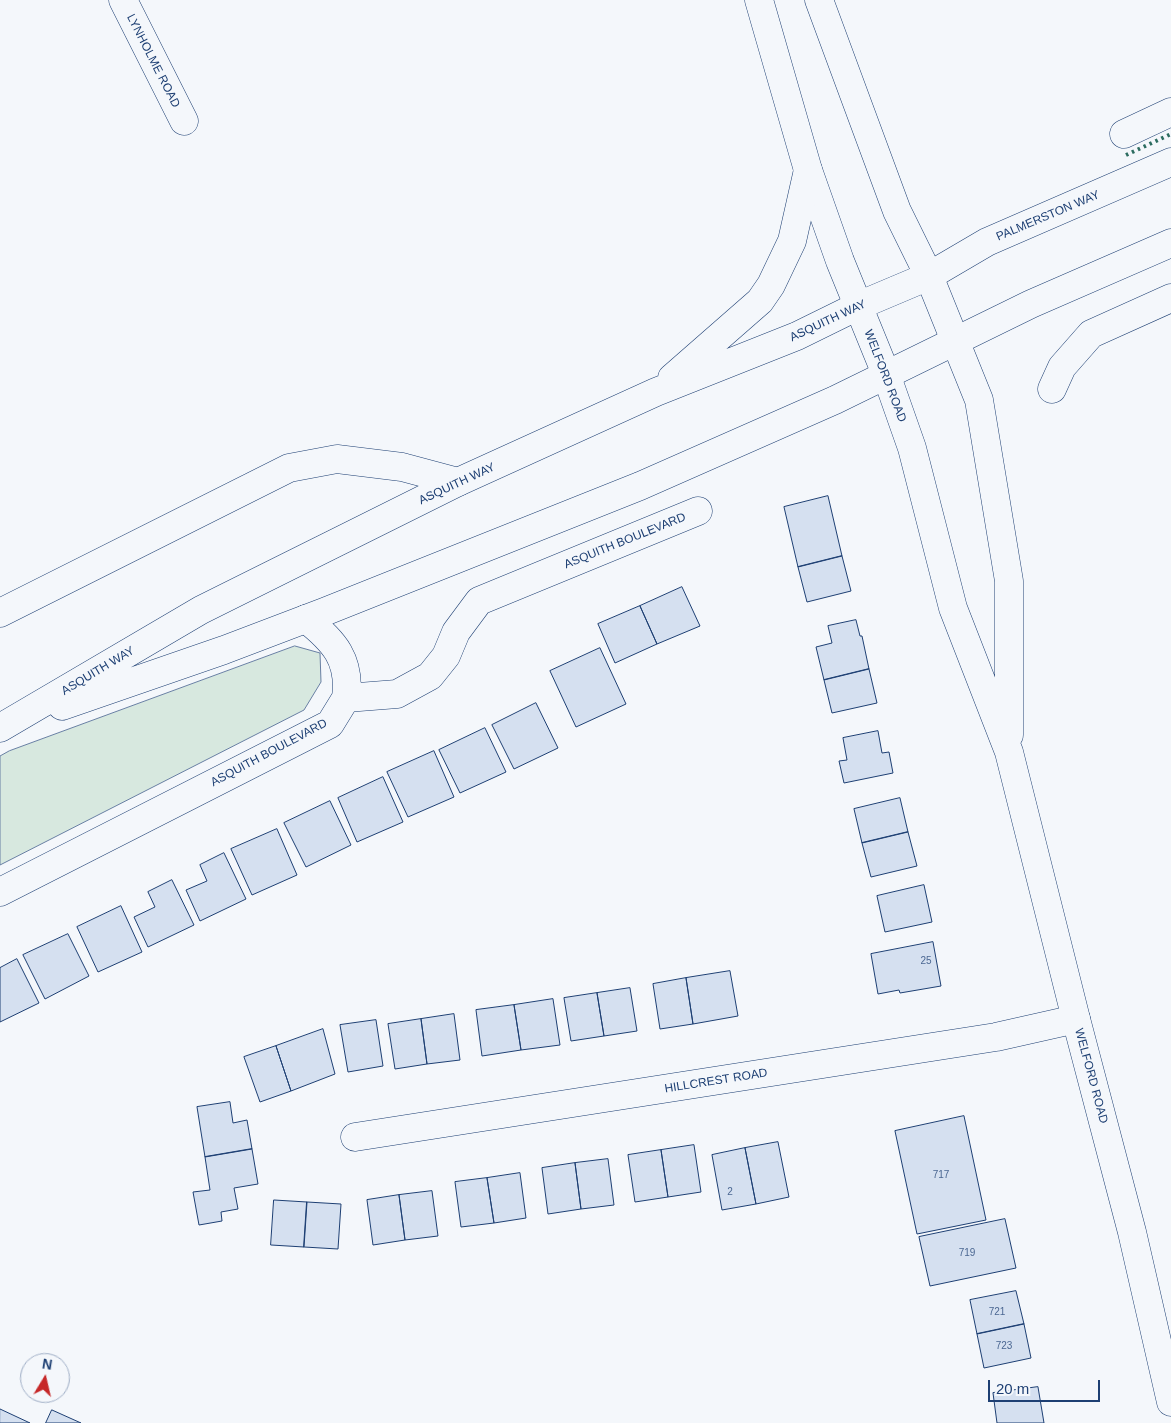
<!DOCTYPE html>
<html>
<head>
<meta charset="utf-8">
<style>
	body { margin:0 }
	#map { position:relative; width:1171px; height:1423px; overflow:hidden; background:#f4f7fb; font-family:Helvetica,sans-serif }
	canvas { display:block }
	.north { position:absolute; left:20px; top:1353px; width:50px; height:50px; box-sizing:border-box; background:#f4f7fb; border:1px solid #9eadc5; border-radius:50%; rotate:9deg; font-size:14px; font-weight:700; line-height:20px; text-align:center; color:#1d3f73 }
	.north::after { content:''; display:block; margin:auto; width:18px; height:22px; background:#c62828; clip-path:polygon(50% 0,100% 100%,50% 72%,0 100%) }
	.scale { position:absolute; left:988px; top:1380px; width:112px; height:22px; box-sizing:border-box; border:2px solid #1d3f73; border-top:0; padding-left:6px; font-size:15px; line-height:18px; white-space:nowrap; color:#1d3f73; -webkit-text-stroke:4px #f4f7fb; paint-order:stroke }
</style>
</head>
<body>
<div id="map">
<canvas width="1171" height="1423"></canvas>
<div class="north">N</div>
<div class="scale">20 m</div>
</div>
<script>
const ctx = document.querySelector('canvas').getContext('2d');
ctx.lineJoin = 'round';
function paint(path, color) { ctx.fillStyle = color; ctx.fill(path, 'evenodd'); }
function stroke(path, color, width, dash) { ctx.strokeStyle = color; ctx.lineWidth = width; ctx.lineCap = dash ? 'butt' : 'round'; ctx.setLineDash(dash || []); ctx.stroke(path); }
function drawText(font, color, halo, rows, align = 'center') {
  ctx.font = font + ' Helvetica,sans-serif'; ctx.lineWidth = 4; ctx.setLineDash([]); ctx.textBaseline = 'middle'; ctx.strokeStyle = halo; ctx.fillStyle = color; for (const [text, x, y, turn = 0] of rows) {
    ctx.save(); ctx.translate(x, y); ctx.rotate((+turn || 0) * Math.PI / 180); ctx.textAlign = isNaN(turn) ? turn : align; if (halo) ctx.strokeText(text, 0, 0); ctx.fillText(text, 0, 0); ctx.restore();
  }
}
const green = new Path2D(`
	M295,646L320,653L321,682L304,710L0,865V756L9,751Z`);
paint(green, '#d7e8df');
stroke(green, '#687fa3', 1);
const building = new Path2D(`
	M828,496L842,556L798,567L784,507Z
	M842,556L851,591L807,602L798,567Z
	M682,587L700,626L657,644L640,606Z
	M640,606L657,644L615,663L598,624Z
	M856,620L860,636H862L869,669L824,680L816,647L832,643L828,626Z
	M600,648L626,704L576,727L550,671Z
	M869,669L877,703L832,713L824,680Z
	M536,703L558,748L514,769L492,725Z
	M485,728L506,772L460,793L439,750Z
	M878,731L882,753L889,752L893,773L844,783L839,761L847,760L843,738Z
	M434,751L454,797L408,817L387,772Z
	M383,777L403,822L357,842L338,798Z
	M900,798L908,832L862,843L854,809Z
	M330,801L351,845L306,867L284,823Z
	M277,829L297,875L252,895L231,849Z
	M908,832L917,866L871,877L862,843Z
	M224,853L246,899L200,921L186,890L207,881L200,865Z
	M172,880L194,925L148,947L134,917L155,907L148,892Z
	M924,885L932,922L885,932L877,896Z
	M121,906L142,952L98,972L77,927Z
	M68,934L89,976L45,999L23,955Z
	M933,942L941,986L900,993L899,990L878,994L871,954Z
	M17,959L39,1003L0,1022V968Z
	M730,971L738,1016L693,1024L686,978Z
	M686,978L693,1024L660,1029L653,984Z
	M630,988L637,1031L604,1036L597,993Z
	M597,993L604,1036L571,1041L564,998Z
	M553,999L560,1045L521,1050L514,1005Z
	M514,1005L521,1050L482,1056L476,1010Z
	M454,1014L460,1060L427,1064L421,1019Z
	M421,1019L427,1064L395,1069L388,1024Z
	M376,1020L383,1066L348,1072L340,1025Z
	M323,1029L335,1074L291,1091L276,1046Z
	M276,1046L291,1091L260,1102L244,1057Z
	M230,1102L233,1123L247,1120L252,1149L205,1157L197,1107Z
	M964,1116L986,1220L917,1234L895,1131Z
	M778,1142L789,1197L756,1204L745,1148Z
	M694,1145L701,1192L668,1197L661,1150Z
	M745,1148L756,1204L722,1210L712,1155Z
	M252,1149L258,1184L234,1188L238,1209L221,1212L222,1221L199,1225L193,1192L210,1190L205,1157Z
	M661,1150L668,1197L635,1202L628,1155Z
	M608,1159L614,1205L581,1209L575,1163Z
	M575,1163L581,1209L548,1214L542,1168Z
	M520,1173L526,1218L494,1223L487,1178Z
	M487,1178L494,1223L461,1227L455,1182Z
	M432,1191L438,1236L405,1240L399,1195Z
	M399,1195L405,1240L373,1245L367,1200Z
	M274,1200L307,1202L304,1247L271,1245Z
	M307,1202L341,1204L338,1249L304,1247Z
	M1005,1219L1016,1268L930,1286L919,1237Z
	M1016,1291L1024,1324L977,1334L970,1300Z
	M1024,1324L1031,1358L984,1368L977,1334Z
	M1038,1387L1044,1423H997L993,1393Z
	M0,1409L30,1423H0Z
	M52,1410L81,1423H46Z`);
paint(building, '#d5e0f0');
stroke(building, '#1d3f73', 1);
const minor = new Path2D(`
	M123,0L184,121
	M1124,134L1171,112
	M1052,389L1062,367L1091,334L1171,298
	M0,613L289,468L337,459L402,467L458,482
	M306,619C334,641 351,660 346,698
	M0,892L330,724L346,698L397,694L430,676L446,656L456,632L479,601L698,511
	M355,1137L996,1037L1076,1019`);
const primary = new Path2D(`
	M759,0L808,170L840,261L886,374L912,448L953,608L1009,752L1076,1019L1132,1232L1171,1402
	M819,0L897,211L929,276L979,400L1009,581V735`);
const trunk = new Path2D(`
	M672,378L760,301L771,285L792,241L808,170
	M62,706L224,650L324,612L640,486L835,400L1031,304L1171,243
	M0,728L201,610L458,482L656,392L797,336L858,306L929,276L987,242L1171,162`);
stroke(minor, '#1d3f73', 29);
stroke(primary, '#1d3f73', 29);
stroke(trunk, '#1d3f73', 29);
stroke(minor, '#f4f7fb', 28);
stroke(primary, '#f4f7fb', 28);
stroke(trunk, '#f4f7fb', 28);
stroke(new Path2D(`
	M1126,155L1171,134`), '#2c6c60', 4, [2.5, 4]);
drawText('10px', '#4b6792', null, [
	["25",926,961],
	["717",941,1175],
	["2",730,1192],
	["719",967,1253],
	["721",997,1312],
	["723",1004,1346]
]);
drawText('12px', '#1d3f73', '#f4f7fb', [
	["LYNHOLME ROAD",153,61,63],
	["PALMERSTON WAY",1048,216,-23],
	["ASQUITH WAY",828,321,-25],
	["WELFORD ROAD",885,376,69],
	["ASQUITH WAY",457,484,-25],
	["ASQUITH BOULEVARD",625,541,-22],
	["ASQUITH WAY",98,671,-31],
	["ASQUITH BOULEVARD",269,753,-28],
	["WELFORD ROAD",1091,1076,75],
	["HILLCREST ROAD",716,1081,-9]
]);
</script>
</body>
</html>
